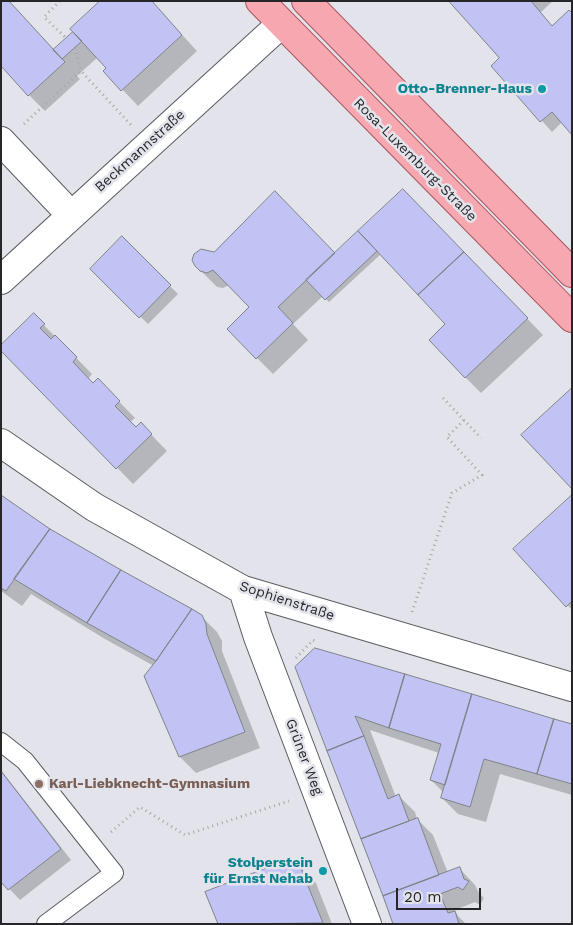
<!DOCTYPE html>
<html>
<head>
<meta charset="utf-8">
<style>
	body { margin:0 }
	#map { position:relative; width:573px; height:925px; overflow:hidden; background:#e3e4eb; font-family:"Work Sans",sans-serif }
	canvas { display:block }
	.frame { position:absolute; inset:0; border:2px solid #262629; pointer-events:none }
	.scale { position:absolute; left:396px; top:888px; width:85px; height:22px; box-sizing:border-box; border:2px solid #262629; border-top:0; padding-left:6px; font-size:15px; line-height:18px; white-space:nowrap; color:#262629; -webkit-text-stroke:4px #e3e4eb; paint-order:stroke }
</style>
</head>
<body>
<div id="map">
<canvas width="573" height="925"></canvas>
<div class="frame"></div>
<div class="scale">20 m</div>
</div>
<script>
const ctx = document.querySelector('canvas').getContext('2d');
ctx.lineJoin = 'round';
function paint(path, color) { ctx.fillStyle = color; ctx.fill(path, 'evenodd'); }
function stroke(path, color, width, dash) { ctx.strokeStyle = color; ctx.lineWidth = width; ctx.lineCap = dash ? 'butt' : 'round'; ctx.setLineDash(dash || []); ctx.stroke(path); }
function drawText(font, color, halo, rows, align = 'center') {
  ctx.font = font + ' "Work Sans",sans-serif'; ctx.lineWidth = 5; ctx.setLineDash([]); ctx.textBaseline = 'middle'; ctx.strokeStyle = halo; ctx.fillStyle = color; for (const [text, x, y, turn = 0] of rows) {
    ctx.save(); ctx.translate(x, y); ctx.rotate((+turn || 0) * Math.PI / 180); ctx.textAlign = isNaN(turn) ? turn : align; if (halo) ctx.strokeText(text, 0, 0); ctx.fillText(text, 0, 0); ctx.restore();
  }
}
paint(new Path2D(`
	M151,1L197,51L138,106L105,71L108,68L98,57L77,76L80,79L45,111L29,95L54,51L75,32Z
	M451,1H553L540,13L553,27L562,122L552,132L493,66L501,58Z
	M419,206L543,335L481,393L465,377L447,324L381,254L329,302L323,296L293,324L308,340L273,374L228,329L251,307L229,285L223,288L217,287L196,266L214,253L335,254Z
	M122,238L178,294L148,324L92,269Z
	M34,315L92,374L88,379L93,384L98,380L135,418L130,422L136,429L141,424L167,451L133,484L1,349Z
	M1,496L49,530L201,616L217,632L222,641V651L260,748L196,773L180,757L146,676L154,666L105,639L31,594L22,606L1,591Z
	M572,499V610L515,549Z
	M296,668L572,725V795L500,774L486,822L458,814L442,798L444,793L431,780L439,753L370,730L396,797L399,796L415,812L417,819L433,835L448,873L460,869L475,885L479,893L484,898L480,905L475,902L455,910L458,916L466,924H394Z
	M1,770L71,860L20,900L1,880Z
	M300,867L316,883L332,924H219Z`), '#0003');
const building = new Path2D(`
	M1,1H9L65,62L28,96L1,66Z
	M100,1H152L182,35L121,91L103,71L106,68L70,29Z
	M449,1H531L552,26L569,10L572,13V135L552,112L540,122L491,66L499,58Z
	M73,32L82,41L62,59L53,50Z
	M403,189L464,252L418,295L358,231Z
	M275,191L335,253L278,307L293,323L256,359L227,329L249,307L213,270L207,273L200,271L195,266L192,260L194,254L201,249L214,252Z
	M358,231L377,251L325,300L306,280Z
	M122,236L171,285L139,318L90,269Z
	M464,252L528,318L465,378L429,340L445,324L418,295Z
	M34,313L45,324L40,328L51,339L55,335L77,357L73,362L93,383L98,378L120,401L115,406L136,427L141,422L152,434L116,469L1,351V345Z
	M572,388V489L521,435Z
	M1,495L50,529L6,591L1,588Z
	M571,496L572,497V601L566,607L513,549Z
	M50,529L121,570L87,623L14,579Z
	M121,570L192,609L156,661L87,623Z
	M192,609L202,615L206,624L207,634L245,732L179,757L144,676L156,661Z
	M315,648L405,674L389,728L355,716L364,736L327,751L295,667Z
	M405,674L472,694L445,785L430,780L441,744L389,728Z
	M472,694L554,719L537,774L484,759L470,807L441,798Z
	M554,719L572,724V784L537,774Z
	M364,736L388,799L399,794L409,821L361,839L327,751Z
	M1,771L61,849L8,890L1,882Z
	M418,818L439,875L383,896L361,839Z
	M285,861L300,866L323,923L218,924L205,892Z
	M460,867L464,879L469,881L463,890L458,887L440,894L448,913L455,911L459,924H393L383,896Z`);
paint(building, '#c0c3f3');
stroke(building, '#818288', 1);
const lane = new Path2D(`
	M1,742L25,761L114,873L46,924`);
const street = new Path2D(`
	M1,141L71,215
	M1,280L281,24
	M1,443L94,507L243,590L572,687
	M243,590L258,637L367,924`);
const primary = new Path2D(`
	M260,1L572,318
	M306,1L572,273`);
stroke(lane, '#5b5c61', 20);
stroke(street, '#5b5c61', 30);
stroke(primary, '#aa545f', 30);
stroke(new Path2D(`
	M60,1L44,17L66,38
	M75,48L81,71
	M24,124L81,71L131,125
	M443,398L481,438
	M412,612L452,493L482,475L447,437L464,420
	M296,658L313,640L315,641
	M111,832L140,807L185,835L289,801`), '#a4a5aa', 3, [1, 4]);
stroke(lane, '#fff', 18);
stroke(street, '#fff', 28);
stroke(primary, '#f7a7b0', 28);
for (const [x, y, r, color] of [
	[542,89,5,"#0f9aa8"],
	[39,784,5,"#8d6e63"],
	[323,871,5,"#0f9aa8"]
]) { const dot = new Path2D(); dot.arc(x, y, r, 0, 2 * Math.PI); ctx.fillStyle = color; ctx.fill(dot); stroke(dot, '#e3e4eb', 2); }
drawText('bold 14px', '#0d838f', '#e3e4eb', [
	["Otto-Brenner-Haus",532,89],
	["Stolperstein",313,863],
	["für Ernst Nehab",313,879]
], 'right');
drawText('14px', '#262629', '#e3e4eb', [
	["Beckmannstraße",140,151,-42],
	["Rosa-Luxemburg-Straße",415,160,45],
	["Sophienstraße",287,601,18],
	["Grüner Weg",304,757,69]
]);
drawText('bold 14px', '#785e54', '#e3e4eb', [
	["Karl-Liebknecht-Gymnasium",49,784]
], 'left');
</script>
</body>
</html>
